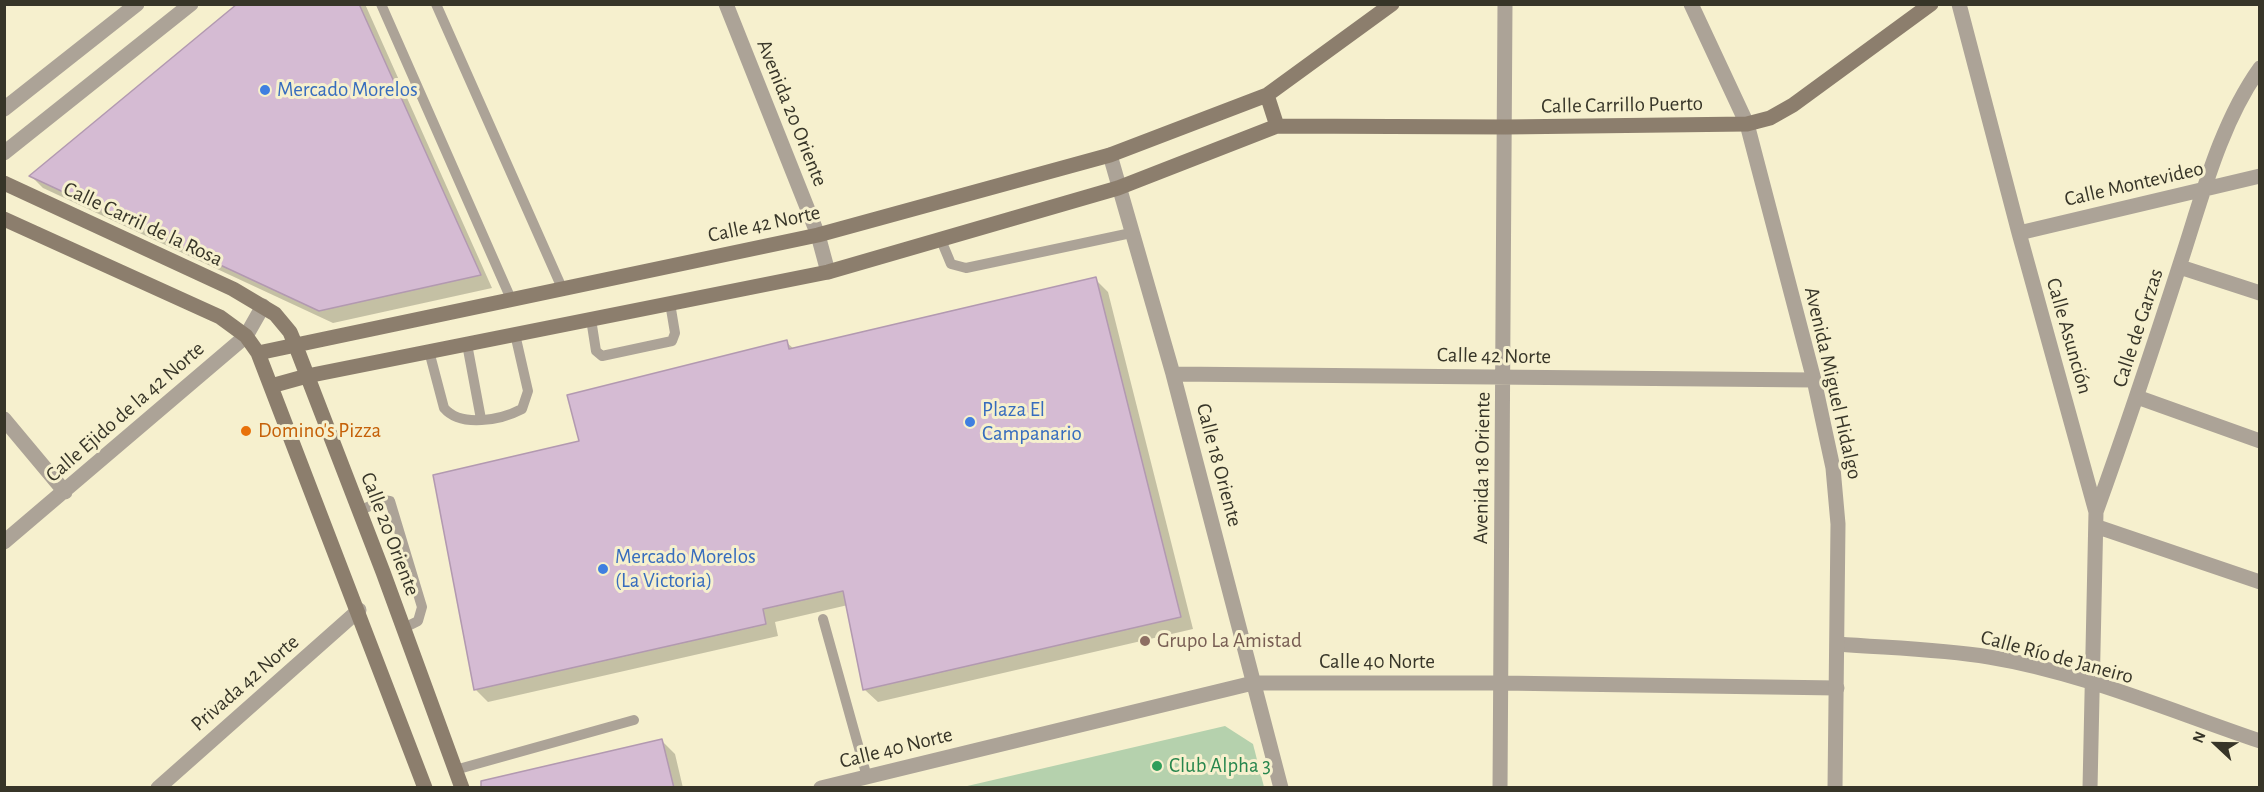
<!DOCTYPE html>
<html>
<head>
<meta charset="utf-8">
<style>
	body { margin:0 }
	#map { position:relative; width:2264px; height:792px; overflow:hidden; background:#f6f0ce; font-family:"Alegreya Sans",sans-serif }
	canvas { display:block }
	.frame { position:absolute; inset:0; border:6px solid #373528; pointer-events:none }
	.north { position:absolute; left:2186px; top:714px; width:60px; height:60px; -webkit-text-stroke:4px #f6f0ce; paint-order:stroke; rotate:292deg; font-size:16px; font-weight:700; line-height:24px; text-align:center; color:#373528 }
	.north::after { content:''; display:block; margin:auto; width:21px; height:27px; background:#373528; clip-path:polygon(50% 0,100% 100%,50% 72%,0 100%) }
</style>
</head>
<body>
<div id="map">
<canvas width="2264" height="792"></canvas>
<div class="frame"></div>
<div class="north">N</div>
</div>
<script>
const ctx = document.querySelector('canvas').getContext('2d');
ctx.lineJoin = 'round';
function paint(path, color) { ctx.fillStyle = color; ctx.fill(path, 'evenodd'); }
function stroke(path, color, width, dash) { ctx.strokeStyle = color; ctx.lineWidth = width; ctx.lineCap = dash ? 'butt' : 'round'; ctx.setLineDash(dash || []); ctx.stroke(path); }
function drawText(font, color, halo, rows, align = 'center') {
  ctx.font = font + ' "Alegreya Sans",sans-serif'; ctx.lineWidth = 6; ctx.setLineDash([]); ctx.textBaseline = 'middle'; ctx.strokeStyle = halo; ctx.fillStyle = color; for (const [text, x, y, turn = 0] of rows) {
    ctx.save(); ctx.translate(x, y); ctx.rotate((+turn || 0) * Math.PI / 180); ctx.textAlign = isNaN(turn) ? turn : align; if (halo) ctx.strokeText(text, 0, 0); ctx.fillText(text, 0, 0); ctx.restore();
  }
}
paint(new Path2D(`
	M1225,726L1253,744L1264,787H963Z`), '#b5d1ad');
paint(new Path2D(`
	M239,4H365L492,288L333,323L43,188L31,176Z
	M1095,279L1108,292L1193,629L878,702L865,690L848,605L775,622L778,636L488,702L476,690L581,443L786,342L794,349Z
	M662,741L675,754L683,788H500Z`), '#0003');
const building = new Path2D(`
	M237,4H359L481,275L319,311L29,176Z
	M1096,277L1181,617L863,690L843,591L763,609L766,624L474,690L433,475L579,441L567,395L787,340L789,349Z
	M662,739L674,788H481V781Z`);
paint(building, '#d5bbd3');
stroke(building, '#b299b0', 1.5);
stroke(new Path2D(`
	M381,4L511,299
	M436,4L562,288
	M941,240L951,264L966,268L1131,233
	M591,319L596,351L602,356L672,341L675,333L670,303
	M467,344L481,419
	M429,351L444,408C461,428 501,420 522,409L528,391L515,334
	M359,511L383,500L390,501L422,607L418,621L404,628
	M823,619L867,777
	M455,770L634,720`), '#aca397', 10);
stroke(new Path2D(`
	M726,4L818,235L828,272
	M1959,4L2019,233L2096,512L2090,788
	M4,109L137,4
	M4,153L191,4
	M1110,155L1173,374L1281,788
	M2019,233L2260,176
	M2180,267L2260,293
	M1173,374L1814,380
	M2137,397L2260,441
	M4,419L65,492
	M2096,512C2126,429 2154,345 2181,261C2202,197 2220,124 2260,68
	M2098,527L2260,582
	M4,542L246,336L263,306
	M1838,644C1888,648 1939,649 1989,657C2081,672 2171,711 2260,741
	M158,788L359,610
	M821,788L1253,683H1501L1837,688
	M1500,788L1505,4`), '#aca397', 15);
stroke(new Path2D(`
	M1691,4L1747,124L1814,380L1833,468L1838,524L1835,788`), '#aca397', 15);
stroke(new Path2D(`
	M1267,95L1277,126
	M4,183L233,289L275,314L290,332L295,344L383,572L462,788
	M4,219L220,317L246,336L258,353L425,788
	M258,353L818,235L1110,155L1267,95L1392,4
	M271,386L307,376L828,272L1118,188L1277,126L1506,127L1747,124L1770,118L1793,105L1931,4`), '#8c7e6d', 15);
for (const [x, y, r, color] of [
	[265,90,6,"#3f7fe0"],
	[970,422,6,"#3f7fe0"],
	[246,431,6,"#e8710a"],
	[603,569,6,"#3f7fe0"],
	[1145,641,6,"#8d6e63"],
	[1157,766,6,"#2e9e5b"]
]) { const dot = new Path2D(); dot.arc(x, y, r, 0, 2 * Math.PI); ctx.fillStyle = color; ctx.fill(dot); stroke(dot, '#f6f0ce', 2); }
drawText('21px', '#366cbe', '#f6f0ce', [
	["Mercado Morelos",277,90],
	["Plaza El",982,410],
	["Campanario",982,434],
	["Mercado Morelos",615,557],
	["(La Victoria)",615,581]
], 'left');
drawText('21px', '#373528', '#f6f0ce', [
	["Calle Carrillo Puerto",1622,105,-1],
	["Avenida 20 Oriente",792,113,68],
	["Calle Montevideo",2134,184,-13],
	["Calle Carril de la Rosa",143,224,25],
	["Calle 42 Norte",764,224,-12],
	["Calle de Garzas",2138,328,-72],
	["Calle Asunción",2069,336,74],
	["Calle 42 Norte",1494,356,1],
	["Avenida Miguel Hidalgo",1833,383,77],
	["Calle Ejido de la 42 Norte",125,412,-41],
	["Calle 18 Oriente",1219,465,75],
	["Avenida 18 Oriente",1482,468,-89],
	["Calle 20 Oriente",390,534,69],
	["Calle Río de Janeiro",2057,657,15],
	["Calle 40 Norte",1377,662],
	["Privada 42 Norte",245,683,-41],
	["Calle 40 Norte",896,748,-14]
]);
drawText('21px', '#c56008', '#f6f0ce', [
	["Domino's Pizza",258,431]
], 'left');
drawText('21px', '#785e54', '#f6f0ce', [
	["Grupo La Amistad",1157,641]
], 'left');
drawText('21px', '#27864d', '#f6f0ce', [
	["Club Alpha 3",1169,766]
], 'left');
</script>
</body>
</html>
